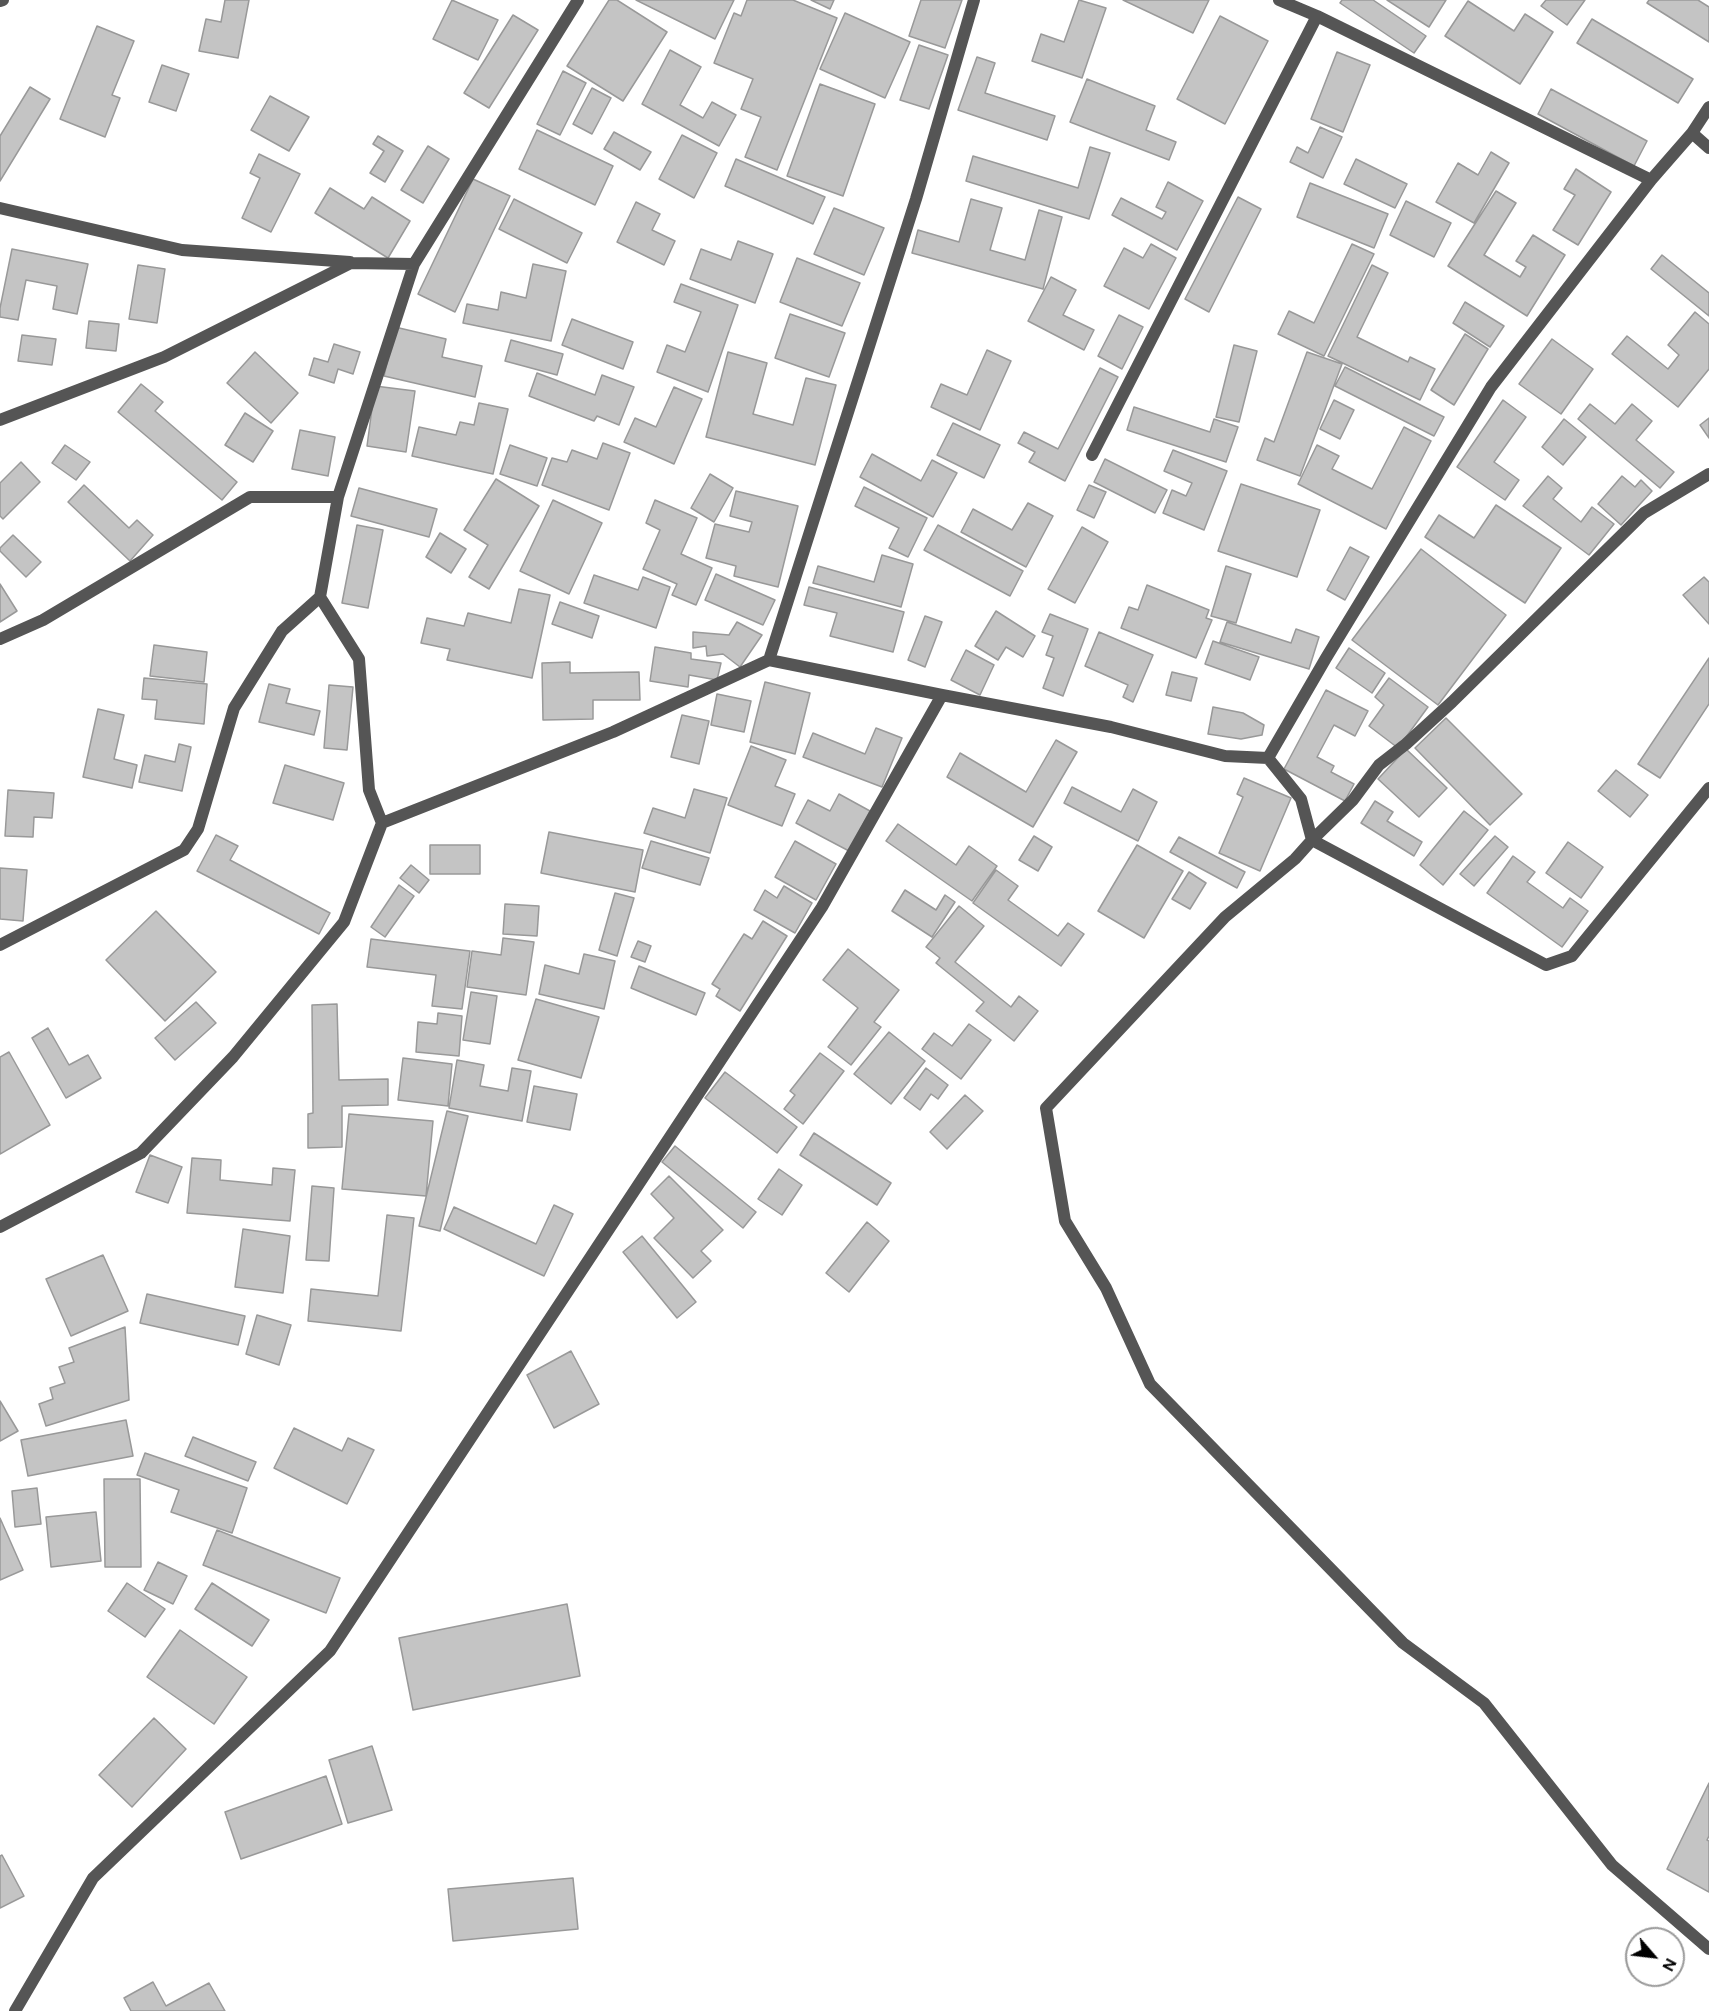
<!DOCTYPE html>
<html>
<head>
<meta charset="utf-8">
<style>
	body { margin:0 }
	#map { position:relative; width:1709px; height:2011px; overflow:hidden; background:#fff; font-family:"DM Sans",sans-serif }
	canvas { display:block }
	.north { position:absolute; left:1625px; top:1927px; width:60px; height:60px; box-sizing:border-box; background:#fff; border:2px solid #999; border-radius:50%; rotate:118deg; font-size:16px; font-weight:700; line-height:24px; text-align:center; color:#000 }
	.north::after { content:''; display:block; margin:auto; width:21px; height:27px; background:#000; clip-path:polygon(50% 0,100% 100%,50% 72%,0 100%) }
</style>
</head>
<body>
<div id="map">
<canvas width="1709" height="2011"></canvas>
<div class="north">N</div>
</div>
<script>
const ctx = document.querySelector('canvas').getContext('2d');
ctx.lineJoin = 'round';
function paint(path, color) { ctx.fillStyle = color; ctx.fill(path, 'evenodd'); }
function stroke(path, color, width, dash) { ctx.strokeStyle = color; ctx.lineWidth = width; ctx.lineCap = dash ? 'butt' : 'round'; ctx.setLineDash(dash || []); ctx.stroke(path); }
const building = new Path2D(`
	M225,0H249L238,58L199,51L206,19L221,22Z
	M452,0L498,20L478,60L433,39Z
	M609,0H617L667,32L623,101L567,66Z
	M636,0H734L715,39Z
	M747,0H793L837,18L777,170L745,157L761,117L741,109L753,79L714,63L734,13L741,16Z
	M811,0H834L830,9Z
	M921,0H962L945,48L909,36Z
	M1079,0L1106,8L1082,78L1032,61L1041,34L1064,42Z
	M1123,0H1209L1193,33Z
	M1342,0H1373L1426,36L1414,53L1340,3Z
	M1387,0H1446L1429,27Z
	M1546,0H1585L1567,25L1541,6Z
	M1649,0H1698L1709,7V42L1647,3Z
	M1468,1L1514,31L1525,14L1553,32L1520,84L1445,36Z
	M845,13L910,42L885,98L820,69Z
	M513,15L538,30L489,108L464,93Z
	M1220,16L1268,41L1225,124L1177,99Z
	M1592,19L1693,79L1678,103L1577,43Z
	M97,26L134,41L112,95L120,98L105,137L60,119Z
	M919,45L948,55L929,109L900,100Z
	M670,50L701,67L680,105L703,118L712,102L736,115L719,146L642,104Z
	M1337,52L1370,65L1343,132L1311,119Z
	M977,57L995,63L985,93L1055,116L1047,140L958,110Z
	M162,65L189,74L176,111L149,102Z
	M563,71L586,83L560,135L537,124Z
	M1087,79L1155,106L1146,130L1176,142L1169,160L1070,122Z
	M820,84L875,104L843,196L787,176Z
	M30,87L50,99L0,181V136Z
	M592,88L611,98L592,134L573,124Z
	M1551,89L1647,141L1634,166L1538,114Z
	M270,96L309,117L289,151L251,130Z
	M1320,127L1342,137L1323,178L1290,162L1297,147L1308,153Z
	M537,130L613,166L595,205L519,169Z
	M614,132L651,152L640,170L604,149Z
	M682,135L717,153L694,198L659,179Z
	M378,136L403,151L385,182L370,173L384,151L373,144Z
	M428,146L449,159L423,203L401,190Z
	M1090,147L1110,153L1089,219L966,181L973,156L1078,188Z
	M1491,152L1509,163L1474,223L1436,202L1458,163L1478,175Z
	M259,154L300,174L271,232L242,218L260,178L250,173Z
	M736,159L825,197L813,224L725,186Z
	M1356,159L1407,184L1395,208L1344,184Z
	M1576,169L1611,192L1578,245L1553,230L1575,195L1564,189Z
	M473,179L510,196L455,312L418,294Z
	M1168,182L1203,201L1177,250L1112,215L1121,198L1162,219L1166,212L1156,207Z
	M1310,183L1388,214L1374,248L1297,217Z
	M330,188L364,209L372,197L410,221L388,258L315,213Z
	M1496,191L1516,203L1484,255L1520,277L1526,267L1516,261L1533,235L1565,255L1527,316L1448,266Z
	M1238,197L1261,209L1209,312L1185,299Z
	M514,199L582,233L567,263L499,229Z
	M971,199L1002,208L990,250L1025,260L1039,210L1062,217L1043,289L912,253L918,230L959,242Z
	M1406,201L1451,223L1434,257L1390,235Z
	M636,202L660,214L652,230L675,241L664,265L617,242Z
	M834,208L884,228L864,275L814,254Z
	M738,241L773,254L755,303L690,279L701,249L731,260Z
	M1151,244L1176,258L1149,309L1104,286L1124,248L1143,258Z
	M1352,244L1374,254L1324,356L1278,334L1289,311L1314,323Z
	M12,249L88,264L77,314L53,309L57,286L26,280L18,320L0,317V308Z
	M1662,255L1709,293V316L1651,269Z
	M797,258L860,283L842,326L780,302Z
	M533,264L566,271L551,341L463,323L467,304L498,310L501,292L526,298Z
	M138,265L165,269L157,323L129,319Z
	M1372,265L1388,273L1357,337L1408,362L1410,357L1435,369L1420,400L1328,356Z
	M1051,277L1076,290L1063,315L1094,330L1084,350L1028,321Z
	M681,284L738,305L708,392L657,372L667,345L685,352L701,312L674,302Z
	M1465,302L1504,326L1490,347L1453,323Z
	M1695,312L1709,324V369L1678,407L1612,354L1627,336L1668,369L1679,355L1668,345Z
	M790,314L845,333L829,377L775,358Z
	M1119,315L1143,327L1122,369L1098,356Z
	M572,319L633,342L623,369L562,345Z
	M89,321L119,324L116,351L86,348Z
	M395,327L446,339L442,357L482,366L475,397L384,376Z
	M1465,334L1488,349L1454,405L1431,390Z
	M22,335L56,339L52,365L18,361Z
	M1552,339L1593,369L1561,414L1519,384Z
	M511,340L563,354L557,375L505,361Z
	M334,344L360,352L353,374L338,369L334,383L309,375L314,358L328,362Z
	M1234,345L1257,351L1239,422L1216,417Z
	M987,350L1011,361L980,430L931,407L941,384L967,395Z
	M255,352L298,393L271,423L227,383Z
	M728,352L767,363L753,414L793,425L806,378L836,385L815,465L706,437Z
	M1307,352L1342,364L1300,476L1257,460L1265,438L1274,442Z
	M1345,367L1444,417L1434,436L1335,386Z
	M1100,368L1118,377L1065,481L1029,462L1035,452L1018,443L1024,432L1058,449Z
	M537,373L595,395L602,375L634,387L619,425L597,416L594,421L529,396Z
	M141,384L163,402L155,411L237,482L222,500L118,412Z
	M375,386L415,391L406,452L367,446Z
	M674,387L702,399L674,464L624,442L635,418L656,427Z
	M1334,400L1354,410L1340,439L1320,429Z
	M1503,400L1526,417L1494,462L1519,480L1505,500L1457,467Z
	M479,403L508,409L493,474L412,456L419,427L456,435L460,422L474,425Z
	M1590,404L1615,424L1632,404L1652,421L1636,440L1674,472L1660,488L1578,419Z
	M1134,407L1210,432L1214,419L1238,427L1226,462L1127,430Z
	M245,413L273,431L253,462L225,445Z
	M1709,418V438L1700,425Z
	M1564,419L1586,437L1563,465L1542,447Z
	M953,423L1000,445L984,478L937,455Z
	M1404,427L1431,441L1386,529L1298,484L1317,445L1339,456L1332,469L1372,489Z
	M300,430L335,437L328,476L292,469Z
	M603,443L630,453L609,510L542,485L552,458L567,462L572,450L597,459Z
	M65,445L90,462L76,480L52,463Z
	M510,445L547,458L537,486L500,474Z
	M1173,450L1227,471L1204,530L1163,513L1172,490L1186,496L1192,483L1164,471Z
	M872,454L921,481L932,460L957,473L933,517L860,477Z
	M1105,459L1167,490L1155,513L1094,482Z
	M21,462L40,482L3,519L0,516V483Z
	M710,474L733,488L714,522L691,508Z
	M1548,476L1562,488L1553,499L1581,522L1592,507L1614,524L1589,555L1523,506Z
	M1622,476L1635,487L1641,480L1652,491L1621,525L1598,504Z
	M496,479L539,506L489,589L469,577L488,545L464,530Z
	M1241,484L1320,510L1297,577L1218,551Z
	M84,485L129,528L137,520L153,535L130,561L68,502Z
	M1089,485L1106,492L1094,518L1077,510Z
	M864,487L927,518L908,557L889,548L899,528L855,506Z
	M359,488L437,509L429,537L351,516Z
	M736,491L798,506L778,587L734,576L736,566L706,558L715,524L749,532L752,522L730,516Z
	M553,500L602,523L569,594L520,571Z
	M655,500L697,518L681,554L712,568L696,605L672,595L677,584L643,569L660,530L646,523Z
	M1028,503L1053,516L1026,567L961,532L973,509L1012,530Z
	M1496,505L1561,548L1525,603L1425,537L1439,515L1474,538Z
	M357,525L383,530L368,608L342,603Z
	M938,525L1023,571L1010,596L924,550Z
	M1082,527L1108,542L1075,603L1048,589Z
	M440,533L466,549L451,573L426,557Z
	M13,535L41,562L26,577L0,551V548Z
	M1350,547L1369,557L1345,600L1327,590Z
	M1421,549L1506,615L1438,705L1352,640Z
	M882,555L913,564L901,607L813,583L818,566L874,582Z
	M1226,566L1251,574L1236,623L1211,616Z
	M716,574L775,600L763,625L705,600Z
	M594,575L638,590L643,577L670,587L656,628L584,603Z
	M1704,577L1709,582V624L1683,595Z
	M0,584L17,611L0,622Z
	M1147,585L1209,610L1206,618L1212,620L1196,658L1121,628L1129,607L1138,610Z
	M809,587L904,612L893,652L830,636L837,613L804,605Z
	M519,589L550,595L532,678L447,660L450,649L421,643L427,618L464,626L468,613L511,623Z
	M560,602L599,616L592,638L552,624Z
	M996,611L1035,636L1023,657L1006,647L998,660L975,646Z
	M1050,614L1088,629L1063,696L1043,688L1054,658L1046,655L1053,636L1042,632Z
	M925,616L942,622L925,667L908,660Z
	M737,622L762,635L740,667L723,654L707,656L706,646L693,648V632L729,635Z
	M1227,622L1291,643L1296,629L1319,637L1309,669L1220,642Z
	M1099,632L1153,655L1133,702L1123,697L1128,685L1085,666Z
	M1213,641L1259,657L1250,680L1205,664Z
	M154,645L207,652L204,682L150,676Z
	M655,647L691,653V659L721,663L717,680L689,675L688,687L650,681Z
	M1349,648L1385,673L1372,693L1336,668Z
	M966,650L994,665L980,695L951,680Z
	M1709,658V704L1660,778L1638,764Z
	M570,662V673L639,672L640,700H593V719L543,720L542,663Z
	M1172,672L1197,678L1191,701L1166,695Z
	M144,678L207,684L204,724L155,719L157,700L142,699Z
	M1389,678L1428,707L1398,748L1369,726L1384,705L1375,697Z
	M765,682L810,693L795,754L750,742Z
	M269,684L290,689L286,703L320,711L314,735L259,722Z
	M329,685L353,687L347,750L324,748Z
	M1326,690L1368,711L1355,736L1334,725L1317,757L1334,766L1331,772L1354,784L1345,801L1284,769Z
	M717,694L751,701L744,732L711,725Z
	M1213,707L1243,713L1264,725L1262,735L1241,739L1208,734Z
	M98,709L124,715L114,759L137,765L132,788L83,777Z
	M682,715L709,721L699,764L671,757Z
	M1446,718L1522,794L1490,825L1415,748Z
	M876,728L902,738L882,787L803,757L813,733L865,754Z
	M1056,740L1077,752L1033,827L947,777L960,753L1026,792Z
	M179,744L191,747L182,791L139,782L145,755L175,762Z
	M751,746L786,760L775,786L795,794L782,826L728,805Z
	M1406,749L1447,788L1419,817L1378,779Z
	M285,765L344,783L333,820L273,803Z
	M1616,770L1648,795L1630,817L1598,791Z
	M1244,778L1291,798L1260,871L1219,853L1243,797L1237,794Z
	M1072,787L1121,812L1133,789L1157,802L1138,841L1064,803Z
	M694,789L727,798L710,853L644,833L653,808L685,818Z
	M8,790L54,793L52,818L34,817L33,837L5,836Z
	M839,794L870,811L849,851L796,823L808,800L830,811Z
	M1375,801L1393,812L1387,821L1422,842L1414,856L1361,823Z
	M1464,811L1488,830L1443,885L1420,865Z
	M898,824L956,865L969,846L997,866L972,901L886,841Z
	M549,832L643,850L635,892L541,873Z
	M216,835L238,846L230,860L330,913L319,934L197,871Z
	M1034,836L1052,847L1038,871L1019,860Z
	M1495,836L1508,847L1474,886L1460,874Z
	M1179,837L1245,872L1237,888L1170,852Z
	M651,841L709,858L700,885L642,868Z
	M795,841L836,864L816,900L775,877Z
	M1568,842L1603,867L1581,898L1546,873Z
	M430,845H480V874H430Z
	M1137,845L1183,871L1144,938L1098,911Z
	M1513,856L1535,872L1527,882L1563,908L1570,898L1588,911L1562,947L1487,893Z
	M411,865L429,880L419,893L400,878Z
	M0,868L27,870L23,921L0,919Z
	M996,870L1018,886L1008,900L1058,936L1068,923L1084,934L1061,966L973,903Z
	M1189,872L1206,883L1190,909L1172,899Z
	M399,885L414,896L385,937L371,927Z
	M784,886L812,903L795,933L754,910L765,890L777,898Z
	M905,890L936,910L945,895L955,902L932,937L892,911Z
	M615,893L634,898L617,956L599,950Z
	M505,904L539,906L537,936L503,934Z
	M959,906L984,926L955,962L1011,1007L1019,996L1038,1011L1014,1041L976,1011L984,1002L936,963L940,958L926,947Z
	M156,911L216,972L165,1021L106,960Z
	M763,921L787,936L740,1011L716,996L720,989L712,984L744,934L752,939Z
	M503,938L534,942L526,995L467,987L472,951L501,955Z
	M371,939L470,951L462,1009L432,1006L436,975L367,967Z
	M638,941L651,946L645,962L631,957Z
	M848,949L899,990L874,1022L881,1027L851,1065L828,1047L858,1008L823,980Z
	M584,954L615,961L604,1009L539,994L545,965L579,974Z
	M639,966L705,993L696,1015L631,988Z
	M471,992L497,996L490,1044L463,1040Z
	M536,999L599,1017L581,1078L518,1060Z
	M196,1002L216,1023L175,1060L155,1038Z
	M337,1004L339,1080L388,1079V1105L342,1106V1147L308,1148V1114L313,1113L312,1005Z
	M438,1013L462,1016L459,1056L416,1052L418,1022L437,1024Z
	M969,1024L991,1040L961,1079L922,1049L934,1033L952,1046Z
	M48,1028L69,1065L88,1055L101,1078L66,1098L32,1038Z
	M889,1032L925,1061L891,1104L854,1074Z
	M9,1052L50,1125L0,1154V1057Z
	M820,1053L844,1071L803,1124L784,1109L795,1095L790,1091Z
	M403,1058L452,1064L448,1106L398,1100Z
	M457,1060L484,1065L480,1086L508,1091L512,1068L531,1071L522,1121L449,1108Z
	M926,1068L948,1085L938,1099L931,1094L920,1110L904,1098Z
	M725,1072L797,1127L777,1153L705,1098Z
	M534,1086L577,1094L570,1130L527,1122Z
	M965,1095L983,1111L947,1149L930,1132Z
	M447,1111L468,1116L440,1231L419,1226Z
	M349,1114L433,1121L426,1196L342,1189Z
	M814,1133L891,1183L877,1205L800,1155Z
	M675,1146L756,1212L743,1228L662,1162Z
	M150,1155L182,1167L168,1203L136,1192Z
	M192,1158L221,1160L220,1180L272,1185L273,1168L295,1170L290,1221L187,1213Z
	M779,1169L802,1185L782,1215L758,1199Z
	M669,1176L723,1230L701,1251L711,1261L693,1278L654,1238L674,1218L651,1194Z
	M312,1186L334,1188L329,1261L306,1260Z
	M554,1205L573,1214L544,1276L444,1229L454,1207L536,1244Z
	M387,1215L414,1218L401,1331L308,1321L311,1289L378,1296Z
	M867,1222L889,1241L849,1292L826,1273Z
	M243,1229L290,1236L283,1293L235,1287Z
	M642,1236L696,1302L677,1318L623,1252Z
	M103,1255L128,1311L71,1336L46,1279Z
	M147,1294L245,1316L238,1345L140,1323Z
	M257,1315L291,1325L279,1365L246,1354Z
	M125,1327L129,1400L46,1426L39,1404L53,1399L50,1388L65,1383L59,1367L74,1362L69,1348Z
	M571,1351L599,1404L554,1428L527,1375Z
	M0,1401L18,1431L0,1441Z
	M126,1420L133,1456L28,1476L21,1440Z
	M294,1428L342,1451L348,1438L374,1450L347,1504L274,1468Z
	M193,1437L256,1462L248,1481L185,1456Z
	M145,1453L247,1488L232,1533L171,1512L179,1490L137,1475Z
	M104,1479H140L141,1567H105Z
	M37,1488L41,1524L15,1527L12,1491Z
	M96,1512L101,1561L51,1567L46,1517Z
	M0,1518L23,1570L0,1580Z
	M217,1530L340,1578L326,1613L203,1565Z
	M158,1562L187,1576L173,1604L144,1590Z
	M127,1583L165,1609L145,1637L108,1611Z
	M212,1583L269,1620L252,1646L195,1609Z
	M567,1604L580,1676L413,1710L399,1638Z
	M180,1630L247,1677L214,1724L147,1677Z
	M154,1718L186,1749L132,1807L99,1775Z
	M372,1746L392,1810L348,1823L329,1760Z
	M326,1776L342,1824L241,1859L225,1812Z
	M1709,1783V1836L1707,1840L1709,1841V1892L1667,1869Z
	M2,1855L24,1896L0,1908V1856Z
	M573,1878L578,1929L453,1941L448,1889Z
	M153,1982L166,2006L209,1983L225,2011H131L124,1998Z`);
paint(building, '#c4c4c4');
stroke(building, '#999', 1.5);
stroke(new Path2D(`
	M1279,0L1317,16L1651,180
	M0,1L3,0
	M1692,133L1709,148
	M0,208L182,250L350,262
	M0,420L164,357L351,263L414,264
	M1092,455L1317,16
	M1709,474L1644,513L1452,702L1406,744L1379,765L1353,800L1312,840L1546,965L1572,956L1709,788
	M0,639L43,620L250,497H338
	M769,660L916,199L974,0
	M1268,758L1301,799L1312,840L1295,859L1225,917L1046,1108L1065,1221L1106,1288L1150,1384L1403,1643L1484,1703L1612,1865L1709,1949
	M382,823L369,790L359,659L320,597L338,497L414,264L578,0
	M0,945L184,850L198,829L234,708L282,631L320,597
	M0,1227L141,1153L233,1057L344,922L382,823L613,732L769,660L942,695L1111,727L1225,756L1268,758L1326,658L1491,387L1651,180L1692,133L1709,107
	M15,2011L93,1878L330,1651L822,907L942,695`), '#555', 12);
</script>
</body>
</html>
